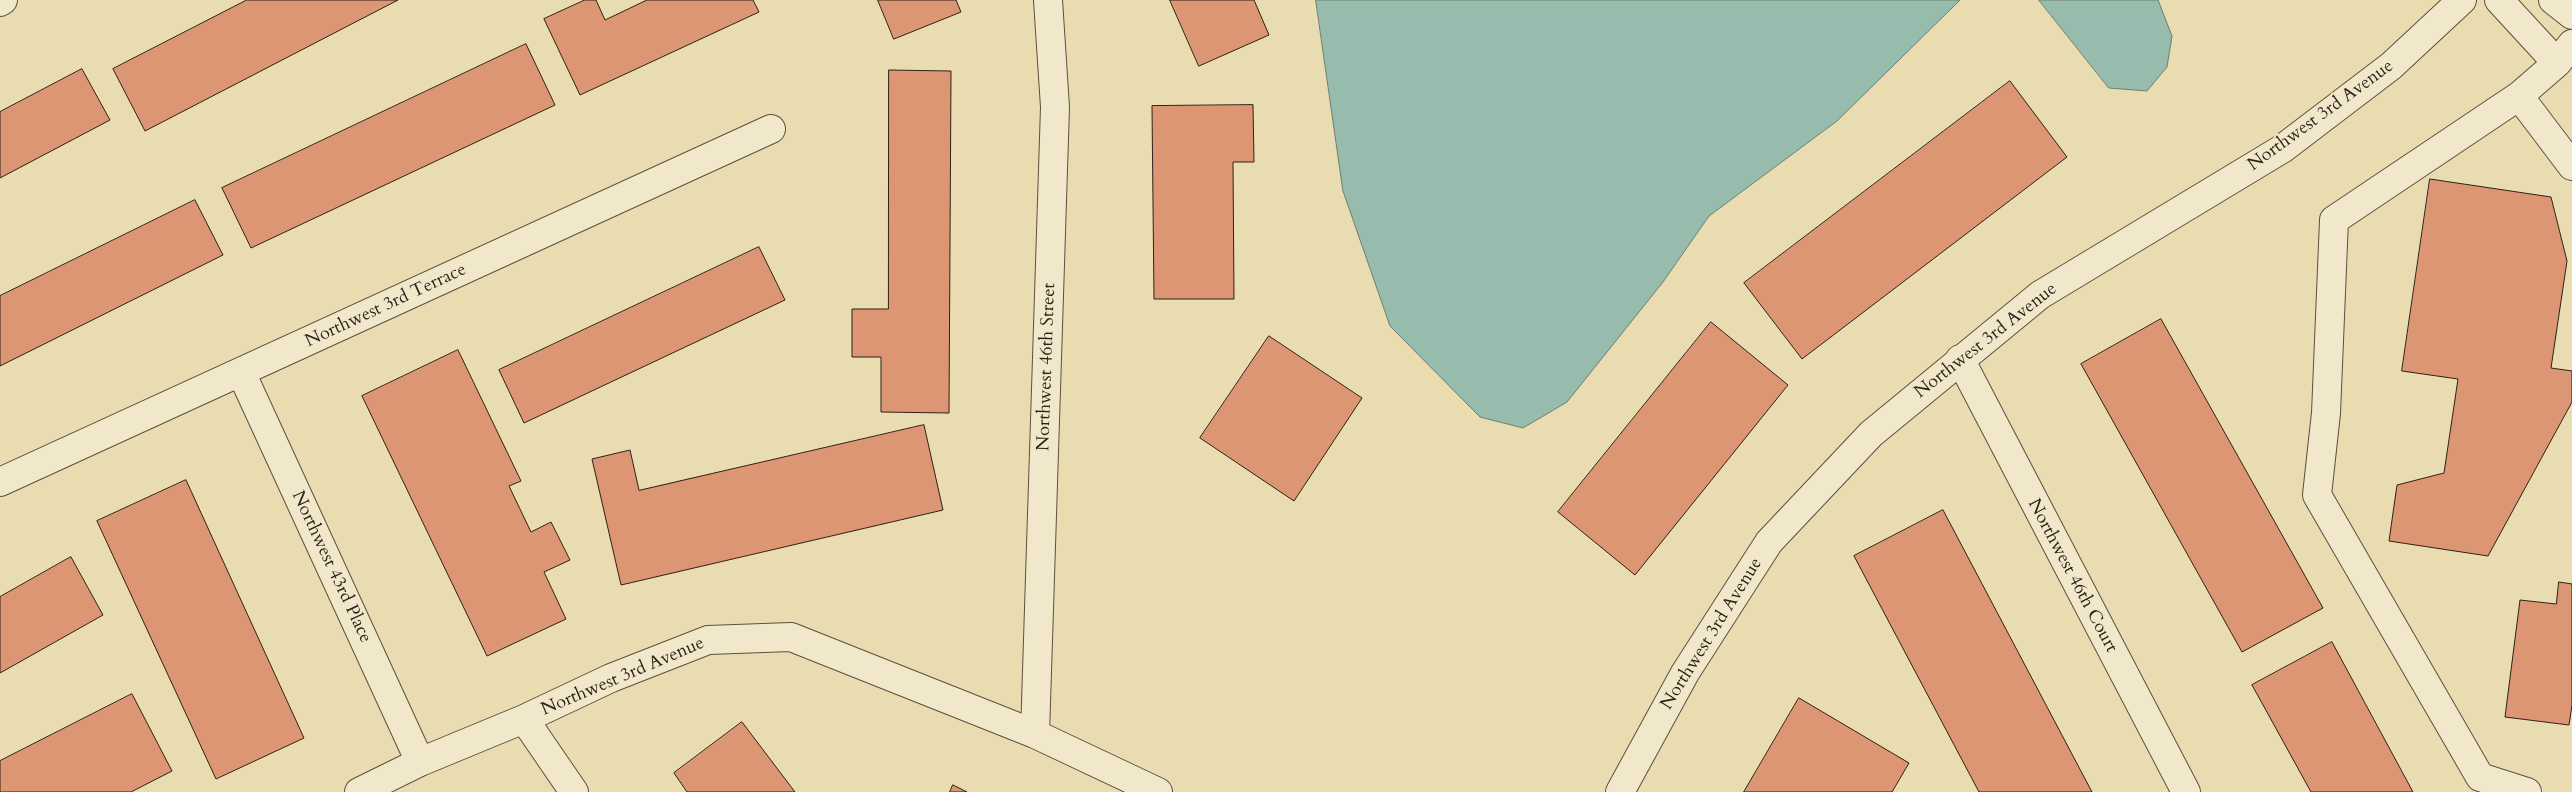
<!DOCTYPE html>
<html>
<head>
<meta charset="utf-8">
<style>
	body { margin:0 }
	canvas { display:block; background:#e9dcb1 }
</style>
</head>
<body>
<canvas width="2572" height="792"></canvas>
<script>
const ctx = document.querySelector('canvas').getContext('2d');
ctx.lineJoin = 'round';
function paint(path, color) { ctx.fillStyle = color; ctx.fill(path, 'evenodd'); }
function stroke(path, color, width, dash) { ctx.strokeStyle = color; ctx.lineWidth = width; ctx.lineCap = dash ? 'butt' : 'round'; ctx.setLineDash(dash || []); ctx.stroke(path); }
function drawText(font, color, halo, rows, align = 'center') {
  ctx.font = font + ' Cardo,serif'; ctx.lineWidth = 4; ctx.setLineDash([]); ctx.textBaseline = 'middle'; ctx.strokeStyle = halo; ctx.fillStyle = color; for (const [text, x, y, turn = 0] of rows) {
    ctx.save(); ctx.translate(x, y); ctx.rotate((+turn || 0) * Math.PI / 180); ctx.textAlign = isNaN(turn) ? turn : align; if (halo) ctx.strokeText(text, 0, 0); ctx.fillText(text, 0, 0); ctx.restore();
  }
}
const water = new Path2D(`
	M1316,0H1960L1837,121L1709,216L1663,282L1567,402L1523,428L1480,417L1390,326L1343,191Z
	M2039,0H2158L2172,36L2167,67L2147,91L2109,88Z`);
paint(water, '#97bcad');
stroke(water, '#6d7e71', 1);
const building = new Path2D(`
	M247,0H398L145,131L113,69Z
	M585,0H596L605,20L647,0H753L759,12L580,95L544,19Z
	M878,0H956L961,12L894,39Z
	M1170,0H1254L1269,35L1199,66Z
	M526,44L555,105L251,248L222,188Z
	M82,69L110,120L0,178V112Z
	M889,70L951,71L949,413L881,412V357H852V309H888Z
	M2010,81L2067,157L1802,359L1744,283Z
	M1253,105L1254,162H1233L1234,299H1154L1152,106Z
	M2430,179L2551,197L2567,261L2551,368L2572,371V402L2488,556L2389,541L2397,485L2444,473L2458,379L2402,371Z
	M195,200L223,255L0,366V296Z
	M759,247L785,300L524,423L499,370Z
	M2161,319L2323,608L2242,652L2081,364Z
	M1711,322L1788,385L1635,575L1558,512Z
	M1269,336L1362,398L1294,501L1200,438Z
	M458,350L521,481L509,486L531,532L551,522L570,560L544,572L566,619L487,656L362,396Z
	M924,425L943,510L621,585L592,459L630,450L639,490Z
	M186,480L304,738L216,779L97,521Z
	M1943,510L2092,792H1979L1854,556Z
	M71,557L103,615L0,673V597Z
	M2559,582L2572,584V705L2569,725L2505,717L2520,600L2556,604Z
	M2332,642L2413,792H2311L2252,685Z
	M132,694L172,771L131,792H0V761Z
	M1799,698L1909,763L1892,792H1744Z
	M742,722L795,792H687L674,773Z
	M953,785L967,792H950Z`);
paint(building, '#dd9674');
stroke(building, '#2f2018', 1);
const minor = new Path2D(`
	M2499,0L2557,63
	M2553,0L2572,15
	M0,2L3,0
	M2519,96L2572,166
	M1960,359L2186,792
	M241,372L420,762
	M0,482L771,129
	M524,719L574,792
	M1035,734L1055,107L1048,0
	M359,792L420,762L524,719L611,678L708,640L791,637L1035,734L1158,792
	M1620,792L1685,673L1769,542L1871,434L2040,295L2282,149L2391,66L2462,0
	M2527,792L2480,777L2317,495L2326,413L2334,220L2519,96L2557,63L2572,44`);
stroke(minor, '#5e4f3e', 30);
stroke(minor, '#f1e8cc', 28);
drawText('18px', '#2f2018', '#f1e8cc', [
	["Northwest 3rd Avenue",2321,116,-36],
	["Northwest 3rd Terrace",386,306,-25],
	["Northwest 3rd Avenue",1986,341,-38],
	["Northwest 46th Street",1047,367,-88],
	["Northwest 43rd Place",331,567,65],
	["Northwest 46th Court",2072,576,62],
	["Northwest 3rd Avenue",1712,634,-58],
	["Northwest 3rd Avenue",623,677,-23]
]);
</script>
</body>
</html>
